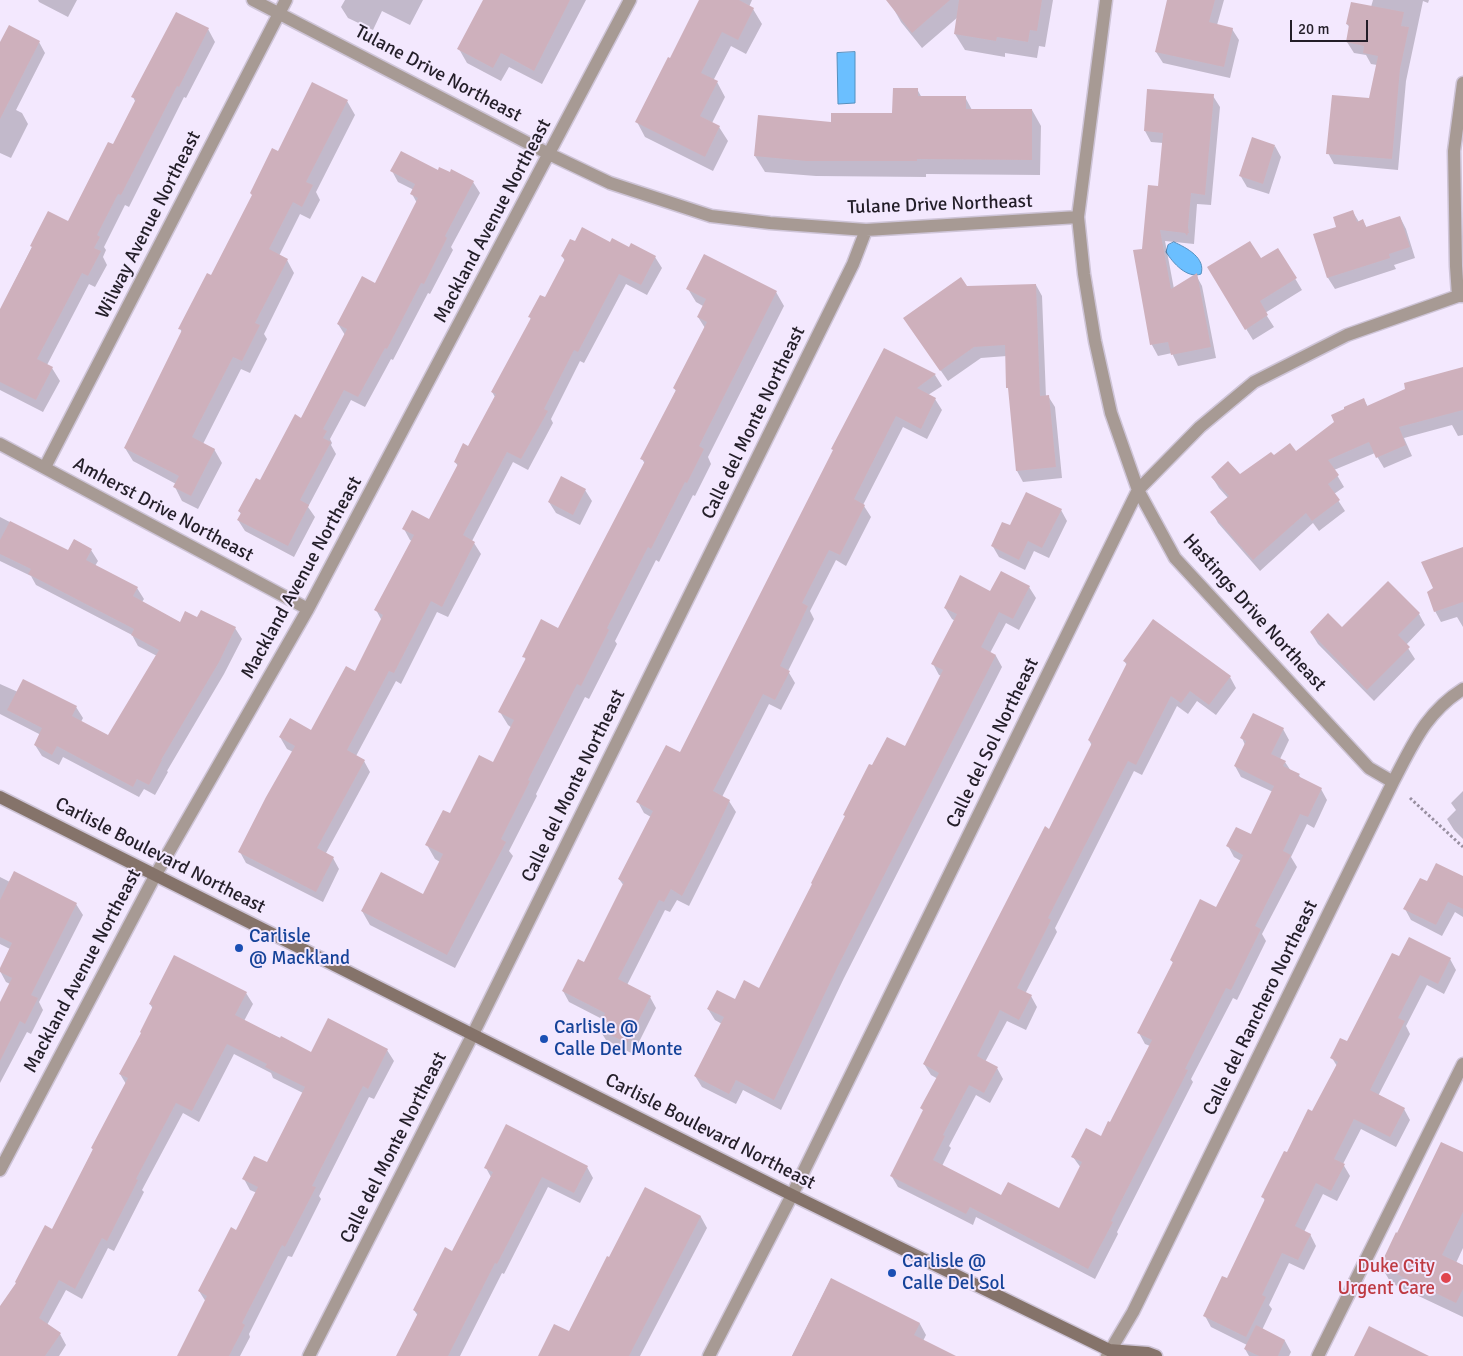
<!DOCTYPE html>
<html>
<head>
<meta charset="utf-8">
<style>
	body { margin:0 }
	#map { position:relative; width:1463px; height:1356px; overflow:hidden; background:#f3e8fe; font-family:Signika,sans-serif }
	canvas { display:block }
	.scale { position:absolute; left:1290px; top:20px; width:78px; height:22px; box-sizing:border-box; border:2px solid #231e28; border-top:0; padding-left:6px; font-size:15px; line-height:18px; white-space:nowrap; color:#231e28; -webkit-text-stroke:4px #f3e8fe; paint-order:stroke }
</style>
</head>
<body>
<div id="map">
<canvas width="1463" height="1356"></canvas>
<div class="scale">20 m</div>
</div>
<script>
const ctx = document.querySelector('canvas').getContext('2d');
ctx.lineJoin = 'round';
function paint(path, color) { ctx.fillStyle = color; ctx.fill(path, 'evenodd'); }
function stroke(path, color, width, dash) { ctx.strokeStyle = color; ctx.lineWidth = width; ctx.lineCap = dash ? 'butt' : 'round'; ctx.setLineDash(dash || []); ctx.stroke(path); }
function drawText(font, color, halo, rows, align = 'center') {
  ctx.font = font + ' Signika,sans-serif'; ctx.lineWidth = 4; ctx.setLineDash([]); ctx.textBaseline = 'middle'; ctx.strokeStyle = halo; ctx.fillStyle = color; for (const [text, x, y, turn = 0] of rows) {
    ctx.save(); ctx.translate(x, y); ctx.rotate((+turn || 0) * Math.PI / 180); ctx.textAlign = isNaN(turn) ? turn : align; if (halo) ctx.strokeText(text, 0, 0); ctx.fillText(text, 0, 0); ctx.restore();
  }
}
const water = new Path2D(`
	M855,52V103L838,104L837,53Z
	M1174,242C1187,248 1206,258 1201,274C1187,279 1173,263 1166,252L1168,245Z`);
paint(water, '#6bbfff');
stroke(water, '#558fbe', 1);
paint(new Path2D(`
	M38,0H77L68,17L39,2Z
	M345,0H423L410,25L382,11L373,30L348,18L341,7Z
	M524,0H586L542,84L509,67L501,81L467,63L459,49Z
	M702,0H752L749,7L753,9L762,24L746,54L731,46L713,81L717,82L725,97L712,123L719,127L728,141L713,171L645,137L637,122Z
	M894,0H1053L1045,47L1039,46L1037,58L1005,53V57L965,50L955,34L958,17L922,48L901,22L892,6Z
	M1169,0H1224L1217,25L1232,29L1239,40L1230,78L1163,63L1156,52Z
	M1373,0H1429L1428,3L1423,1L1406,81L1398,170L1334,164L1328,153L1370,99L1377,65L1371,64L1366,55L1354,53L1347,42L1350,28L1347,24L1371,7Z
	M208,29L215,42L186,98L184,97L129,207L125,205L104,247L106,250L103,257L107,265L95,287L89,284L47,365L52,368L60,381L43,412L0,390V311L49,213L69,223L113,146L136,103L133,97Z
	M39,42L45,53L16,110L22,113L28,124L11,158L0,153V44Z
	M917,89L922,98L965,97L972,110H1032L1041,126L1040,175L926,174V177L816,176L765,172L755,156L832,123L893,114Z
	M1213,96L1220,107L1211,205L1197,204L1194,244L1165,241L1174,289L1196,275L1202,286L1216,358L1178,366L1172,353L1158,356L1152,345L1134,251L1143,250L1159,187L1163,143L1151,142L1145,131Z
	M347,101L355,115L316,192L320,200L310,219L300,214L279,256L287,260L294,273L264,334L267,339L250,373L241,369L203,444L214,449L222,463L198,509L182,501L175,487L176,484L133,461L125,448L182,333L180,328L211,277L253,196L251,193L278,153Z
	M1275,146L1281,157L1269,194L1247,187L1240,175Z
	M392,171H438L473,182L480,193L451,247L453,250L430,294L428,293L393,360L391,359L365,407L351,400L330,439L332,443L331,445L336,454L308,507L315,517L294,557L245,531L238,520L241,514L239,511L261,482L301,419L345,335L338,324L376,284L417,203L412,194L414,190L398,182Z
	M1353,212L1359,222L1363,221L1367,228L1400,217L1406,229L1415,258L1394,265L1396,269L1335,289L1328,278L1315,235L1338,228Z
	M575,243H611L629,248L655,257L662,268L647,295L626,284L584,363L580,361L551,419L553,423L528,470L513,462L472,541L474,543L481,554L448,617L437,612L401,684L396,681L356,756L364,761L370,772L326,853L333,858L339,869L323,902L246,863L240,852L293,752L287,749L280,737L312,732L356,673L382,621L376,610L412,541L410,540L404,529L429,521L458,466L455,462L469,448L495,397L492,392L531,320L530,317L545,299L565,261L562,256Z
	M1278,250L1302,290L1265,313L1274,327L1253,340L1215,279L1261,260Z
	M1036,285L1042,296L1046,397L1048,396L1055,407L1062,478L1023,482L1017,471L1010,391L1008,388L1007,356L981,358L948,381L905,319Z
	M688,289L776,292L784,306L708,457L711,464L695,496L693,495L659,562L656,560L615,641L617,644L589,699L585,697L536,794L537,796L509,851L513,856L455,968L370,925L362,911L424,895L440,862L435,859L427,845L493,764L512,728L508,725L500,712L526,660L524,656L559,630L645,464L642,459L676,391L674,388L705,328L698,317L703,306L696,302Z
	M885,349L935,375L942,386L928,395L935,399L942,410L927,439L903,427L863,505L864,506L871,517L846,566L836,560L810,611L814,619L788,671L795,683L781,710L769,704L722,797L729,801L736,812L689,906L677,900L670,912L665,910L627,985L650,997L656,1008L633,1054L606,1040L599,1029L604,1020L569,1002L563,991L584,963L624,886L619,879L651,817L644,813L638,802L681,754Z
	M1463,368V435L1458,436L1452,425L1404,438L1412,456L1384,468L1375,453L1334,470L1344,487L1334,494L1345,511L1319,531L1313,523L1260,571L1218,523L1212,512L1228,498L1219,488L1212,477L1240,476L1273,457L1295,453L1364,400L1368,407Z
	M561,478L585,490L592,501L580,525L556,513L549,502Z
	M1061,510L1067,521L1049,558L1034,551L1025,570L999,557L992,545L1010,526Z
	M0,517L68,552L91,550L98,561L95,566L137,588L144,599L142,602L181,623L198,619L235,628L242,639L224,674L167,771L168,772L155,795L144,789L139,797L63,757L59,765L42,756L35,745L41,735L0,714V684L18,692L76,707L83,718L81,722L109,736L157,656L138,646L132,635L36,585L31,576L0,561Z
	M1463,548V627L1457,617L1441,622L1435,611V589Z
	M1388,583L1419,614L1425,625L1406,645L1415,659L1374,701L1318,644L1311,633L1342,629Z
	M1029,587L1036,598L1019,630L1006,623L990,653L996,656L1002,667L844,978L781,1110L743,1090L736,1104L702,1087L695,1076L722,1024L715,1020L708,1009L735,1001L760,989L873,767L905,747L942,676L939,675L933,664L955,621L952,619L945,608L991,592Z
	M1124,661L1230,677L1236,688L1216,715L1197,701L1188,714L1177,706L1142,775L1134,771L1055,928L1057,932L1025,994L1031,996L1037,1007L1026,1030L1007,1021L985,1062L997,1068L1003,1079L990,1103L976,1095L949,1146L951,1148L942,1166L1001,1196L1060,1210L1081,1168L1073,1157L1101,1138L1111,1123L1150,1046L1145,1044L1139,1033L1174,964L1171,960L1217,909L1241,861L1234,857L1228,846L1251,836L1273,792L1241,777L1235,766L1245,745L1242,738L1283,729L1289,740L1280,759L1285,762L1291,771L1299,775L1301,779L1321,789L1327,800L1314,828L1307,824L1291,857L1297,867L1262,934L1266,941L1237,1000L1233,998L1191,1079L1193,1082L1117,1232L1118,1234L1095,1279L976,1217L973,1225L898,1187L891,1175L924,1112L922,1108L938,1079L931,1075L924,1064L1049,830L1092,746L1089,740L1127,665Z
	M1463,791V839L1454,830L1447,819L1456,810L1451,803Z
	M0,877L10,882L76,904L83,915L39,1002L43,1010L31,1034L27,1032L0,1083V1005L10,984L6,982L0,971L10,949L0,944Z
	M1463,878V917L1455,912L1442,936L1411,920L1405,909L1427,883Z
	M1400,958L1450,959L1456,970L1444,994L1427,985L1406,1026L1410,1034L1378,1096L1404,1109L1410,1120L1396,1147L1361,1129L1343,1164L1350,1176L1337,1201L1323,1194L1304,1232L1310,1234L1316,1246L1304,1270L1289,1263L1269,1305L1272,1309L1262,1330L1285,1341L1291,1352L1289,1356H1249L1245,1349L1247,1345L1211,1327L1205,1316L1227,1280L1265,1201L1263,1197L1287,1154L1313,1113L1337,1066L1332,1058L1347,1043Z
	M246,993L253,1004L244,1021L312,1053L387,1050L394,1061L374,1099L369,1097L319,1196L321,1199L292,1257L288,1256L249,1334L250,1337L240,1356H178L206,1302L199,1291L237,1232L257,1193L250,1190L244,1179L267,1164L303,1093L273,1078L271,1073L234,1054L199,1122L183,1113L142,1190L144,1192L114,1251L108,1248L82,1299L66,1290L47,1325L60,1334L66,1345L59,1356H0V1308L52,1231L93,1150L92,1148L126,1084L120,1074L142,1033L153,1009L150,1004Z
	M1463,1154V1248L1456,1263L1463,1266V1317L1391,1283L1381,1266Z
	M587,1167L593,1178L580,1203L548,1187L504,1274L502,1273L460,1356H397L418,1316L414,1310L453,1252L491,1177L486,1168Z
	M645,1189L701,1217L707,1228L640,1356H539L570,1333L610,1259Z
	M831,1279L920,1324L926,1335L923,1341L953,1356H792Z`), '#0003');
paint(new Path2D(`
	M483,0H570L534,71L501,53L493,68L457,49Z
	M699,0H739L754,8L738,40L722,32L701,73L718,81L700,116L720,126L705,157L635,122L668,57L670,58Z
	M886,0H950L912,33Z
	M959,0H1042L1037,31L1030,30L1028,42L997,37L996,41L954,34Z
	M1167,0H1215L1209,22L1233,28L1224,67L1155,52Z
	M1351,2L1404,12L1401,26L1409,27L1400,69L1392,159L1326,154L1332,95L1369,98L1378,56L1363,53L1364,46L1346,42L1349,25L1346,24Z
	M176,12L209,28L179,87L177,86L121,195L118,194L97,235L100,237L94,248L101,251L88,276L82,273L37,359L53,367L36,400L0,382V309L32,247L30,246L48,211L68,221L108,142L113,144L136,99L131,97Z
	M9,25L40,41L0,119V42Z
	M312,82L348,100L306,182L313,185L302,207L293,202L269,249L288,259L255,323L260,325L242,361L233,357L192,437L215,449L191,496L173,487L179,476L124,448L182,330L178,329L207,273L211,275L252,195L250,193L272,148L278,151Z
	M893,88H918V96H966V109H1032V160L917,159V161H806L754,156L758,115L831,122V113H892Z
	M1147,89L1214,94L1205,195L1191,193L1188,227L1189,233H1188L1187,236L1185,233L1160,230L1171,289L1197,273L1211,347L1171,355L1168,342L1150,345L1133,250L1142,249L1148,185L1158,186L1163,133L1144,131Z
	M1252,137L1275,145L1263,184L1239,176Z
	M401,151L438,170L439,167L450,172L451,169L474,181L445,236L447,238L424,284L421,283L387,349L385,348L358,397L344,390L323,429L327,431L323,438L331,442L300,500L309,505L288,546L237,520L241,513L238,511L256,478L260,480L295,414L301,418L347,329L337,324L362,276L375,283L418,198L410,194L415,184L390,171Z
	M1353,210L1357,222L1363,219L1366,227L1400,216L1410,247L1389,254L1390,258L1327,278L1313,234L1336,227L1333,217Z
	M582,227L610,242L612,238L629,247L631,243L656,256L641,285L619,274L578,352L574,350L544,409L548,411L521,459L507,452L463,535L475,542L442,607L431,601L394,673L389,671L347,750L365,760L317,848L334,857L316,892L238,852L266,797L295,746L279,737L290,718L311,730L346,666L355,671L383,615L374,610L414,535L402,529L412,510L429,519L458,464L454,462L463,443L468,446L496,394L491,392L531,318L528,317L540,295L545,297L565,259L561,256L570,239L575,241Z
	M1250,241L1261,258L1278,248L1297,278L1260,301L1268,315L1245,330L1207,267Z
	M704,254L777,291L699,446L704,449L687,483L685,482L651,549L648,547L607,628L609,630L581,686L577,684L528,780L530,781L501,839L506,842L447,955L361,911L381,872L423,894L443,854L425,845L443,810L450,813L479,755L493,762L514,720L498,712L526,658L522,657L541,619L558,628L645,461L640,459L676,390L673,388L707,322L697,317L706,299L686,289Z
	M961,277L967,286L1036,284L1040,396L1049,395L1056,467L1016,471L1008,388H1006L1005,345L974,347L940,371L903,318Z
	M884,348L936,374L917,388L936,398L921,429L896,416L854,499L865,505L840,555L829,550L802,603L808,606L780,666L790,671L775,700L763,694L713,791L730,800L705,852L682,896L671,889L664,902L659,900L618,979L651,996L627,1043L598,1029L605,1013L562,991L578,959L584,962L624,882L618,879L653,811L636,802L666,745L680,752L833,450L831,449Z
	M1463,367V410L1399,427L1406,445L1376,458L1369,442L1328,460L1339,475L1328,484L1340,500L1312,521L1306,513L1253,560L1210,512L1229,496L1211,477L1228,461L1240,474L1271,452L1274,455L1290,443L1296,451L1334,422L1331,415L1344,409V407L1364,398L1367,406L1405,389L1404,383Z
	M561,476L586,489L573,515L548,502Z
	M1026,492L1062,509L1042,548L1028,541L1019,560L991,546L1002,522L1010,525Z
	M10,521L68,550L74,539L92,549L86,560L138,587L133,596L180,622L185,611L197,617L201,610L236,627L219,662L161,760H162L149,785L137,779L133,787L57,746L52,755L34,745L42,728L7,710L23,679L77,706L72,716L108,735L159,650L131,635L134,629L28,574L31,569L0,554V540Z
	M1463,547V602L1434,612L1427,592L1433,588L1421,562Z
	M1001,571L1030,586L1013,619L999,612L981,647L996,655L838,966L774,1100L736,1080L729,1094L694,1076L724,1017L707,1009L717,990L735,999L744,980L759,988L812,884L811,883L845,816L843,815L869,764L872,765L887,737L905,746L943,670L931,664L957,614L944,608L960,575L990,591Z
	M1388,581L1420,613L1398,635L1410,647L1367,690L1310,632L1328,613L1342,627Z
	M1153,619L1231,676L1209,705L1190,691L1181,703L1171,696L1136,765L1128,761L1048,918L1051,920L1017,988L1032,995L1019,1020L1000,1010L977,1056L998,1067L984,1093L969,1085L943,1135L945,1136L933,1160L1001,1195L1008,1182L1059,1208L1082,1162L1071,1157L1086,1128L1101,1136L1108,1121L1110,1122L1152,1040L1137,1033L1173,962L1170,960L1200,899L1216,907L1243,855L1226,846L1236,827L1251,834L1274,786L1234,766L1246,741L1240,738L1253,713L1284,728L1271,754L1286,761L1283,766L1300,774L1298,776L1322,788L1308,817L1300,814L1283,851L1291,855L1255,926L1261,929L1231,990L1226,988L1185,1069L1188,1070L1111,1221L1113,1222L1088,1269L970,1207L966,1214L890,1176L923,1110L920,1108L939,1073L923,1064L1045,826L1049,829L1092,743L1088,740L1127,663L1123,661Z
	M1436,863L1463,876V909L1448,902L1436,925L1403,909L1420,878L1427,881Z
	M14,871L77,903L31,995L38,998L25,1024L20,1021L0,1061V1002L12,978L0,972V968L12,943L0,937V900Z
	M1409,937L1451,958L1438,984L1420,975L1398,1018L1405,1021L1370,1090L1405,1108L1390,1137L1354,1119L1334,1159L1345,1164L1331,1191L1316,1183L1295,1226L1311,1234L1298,1260L1282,1253L1262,1295L1266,1297L1246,1337L1203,1316L1222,1276L1227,1278L1265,1199L1261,1197L1284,1151L1287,1152L1308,1109L1312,1111L1338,1062L1330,1058L1340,1038L1347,1041L1392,953L1399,956Z
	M174,955L247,992L235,1015L280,1038L281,1036L311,1052L328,1018L388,1049L368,1089L363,1086L312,1186L316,1187L285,1247L282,1245L242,1323L245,1325L229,1356H177L207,1296L198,1291L231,1227L236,1230L258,1187L242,1179L254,1156L267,1162L305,1087L265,1067L267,1064L227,1044L192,1111L176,1103L136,1179L138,1180L107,1241L102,1238L75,1289L59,1280L39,1318L61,1333L45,1356H0V1306L16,1283L15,1282L45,1225L52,1229L93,1149L91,1148L128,1078L119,1074L141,1033L140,1032L153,1006L149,1004Z
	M506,1124L588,1166L574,1193L542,1177L497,1264L495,1263L448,1356H396L418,1313L413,1310L445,1247L452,1251L493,1172L484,1168Z
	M1441,1142L1463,1152V1212L1442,1255L1463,1265V1289L1456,1303L1380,1266L1396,1232L1397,1233Z
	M645,1187L701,1216L629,1356H538L554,1324L569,1331L607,1256L609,1257Z
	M831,1278L920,1323L914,1335L956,1356H792Z
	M1256,1325L1285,1340L1278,1356H1259L1244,1349Z
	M1369,1326L1429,1356H1354Z`), '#ceb0bc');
const lane = new Path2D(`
	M1318,1356L1463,1064`);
const street = new Path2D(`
	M253,0L549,154L610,183L711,216L770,223L866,230L1078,217
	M1106,0L1078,217L1084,274L1095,341L1111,413L1138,490L1175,558L1369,768L1393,782
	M1458,296L1456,266L1454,151L1463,83
	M0,444L308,609
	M45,467L286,0
	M0,1170L155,876L308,609L630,0
	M309,1356L473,1034L853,264L866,230
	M709,1356L792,1195L1138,490L1200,427L1254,382L1347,335L1458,296H1463
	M1107,1356L1133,1312L1393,782C1413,744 1426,712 1463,689`);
const secondary = new Path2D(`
	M0,797L792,1195L1109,1350L1148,1353L1156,1356`);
stroke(lane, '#cec4d7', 15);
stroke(street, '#cec4d7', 15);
stroke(secondary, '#cec4d7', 15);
stroke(new Path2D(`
	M1410,798L1463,847`), '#988fa0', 3, [2.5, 2.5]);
stroke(lane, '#a79a94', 12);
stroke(street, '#a79a94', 12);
stroke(secondary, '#85736a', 12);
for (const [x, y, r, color] of [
	[239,948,5,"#1a4fb4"],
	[544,1039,5,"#1a4fb4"],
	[892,1273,5,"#1a4fb4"],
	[1446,1278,6,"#e0444e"]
]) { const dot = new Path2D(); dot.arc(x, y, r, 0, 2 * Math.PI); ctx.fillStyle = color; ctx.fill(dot); stroke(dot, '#f3e8fe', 2); }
drawText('19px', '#231e28', '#f3e8fe', [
	["Tulane Drive Northeast",438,74,28],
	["Tulane Drive Northeast",940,205,-2],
	["Mackland Avenue Northeast",493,221,-62],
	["Wilway Avenue Northeast",149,225,-63],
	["Calle del Monte Northeast",754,423,-64],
	["Amherst Drive Northeast",163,510,28],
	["Mackland Avenue Northeast",302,578,-61],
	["Hastings Drive Northeast",1254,613,48],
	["Calle del Sol Northeast",993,743,-64],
	["Calle del Monte Northeast",574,786,-64],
	["Carlisle Boulevard Northeast",160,856,27],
	["Mackland Avenue Northeast",83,971,-62],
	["Calle del Ranchero Northeast",1261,1008,-64],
	["Carlisle Boulevard Northeast",710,1132,27],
	["Calle del Monte Northeast",394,1148,-63]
]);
drawText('19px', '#164399', '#f3e8fe', [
	["Carlisle",249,937],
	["@ Mackland",249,959],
	["Carlisle @",554,1028],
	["Calle Del Monte",554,1050],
	["Carlisle @",902,1262],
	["Calle Del Sol",902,1284]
], 'left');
drawText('19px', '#be3a42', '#f3e8fe', [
	["Duke City",1435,1267],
	["Urgent Care",1435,1289]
], 'right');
</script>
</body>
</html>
